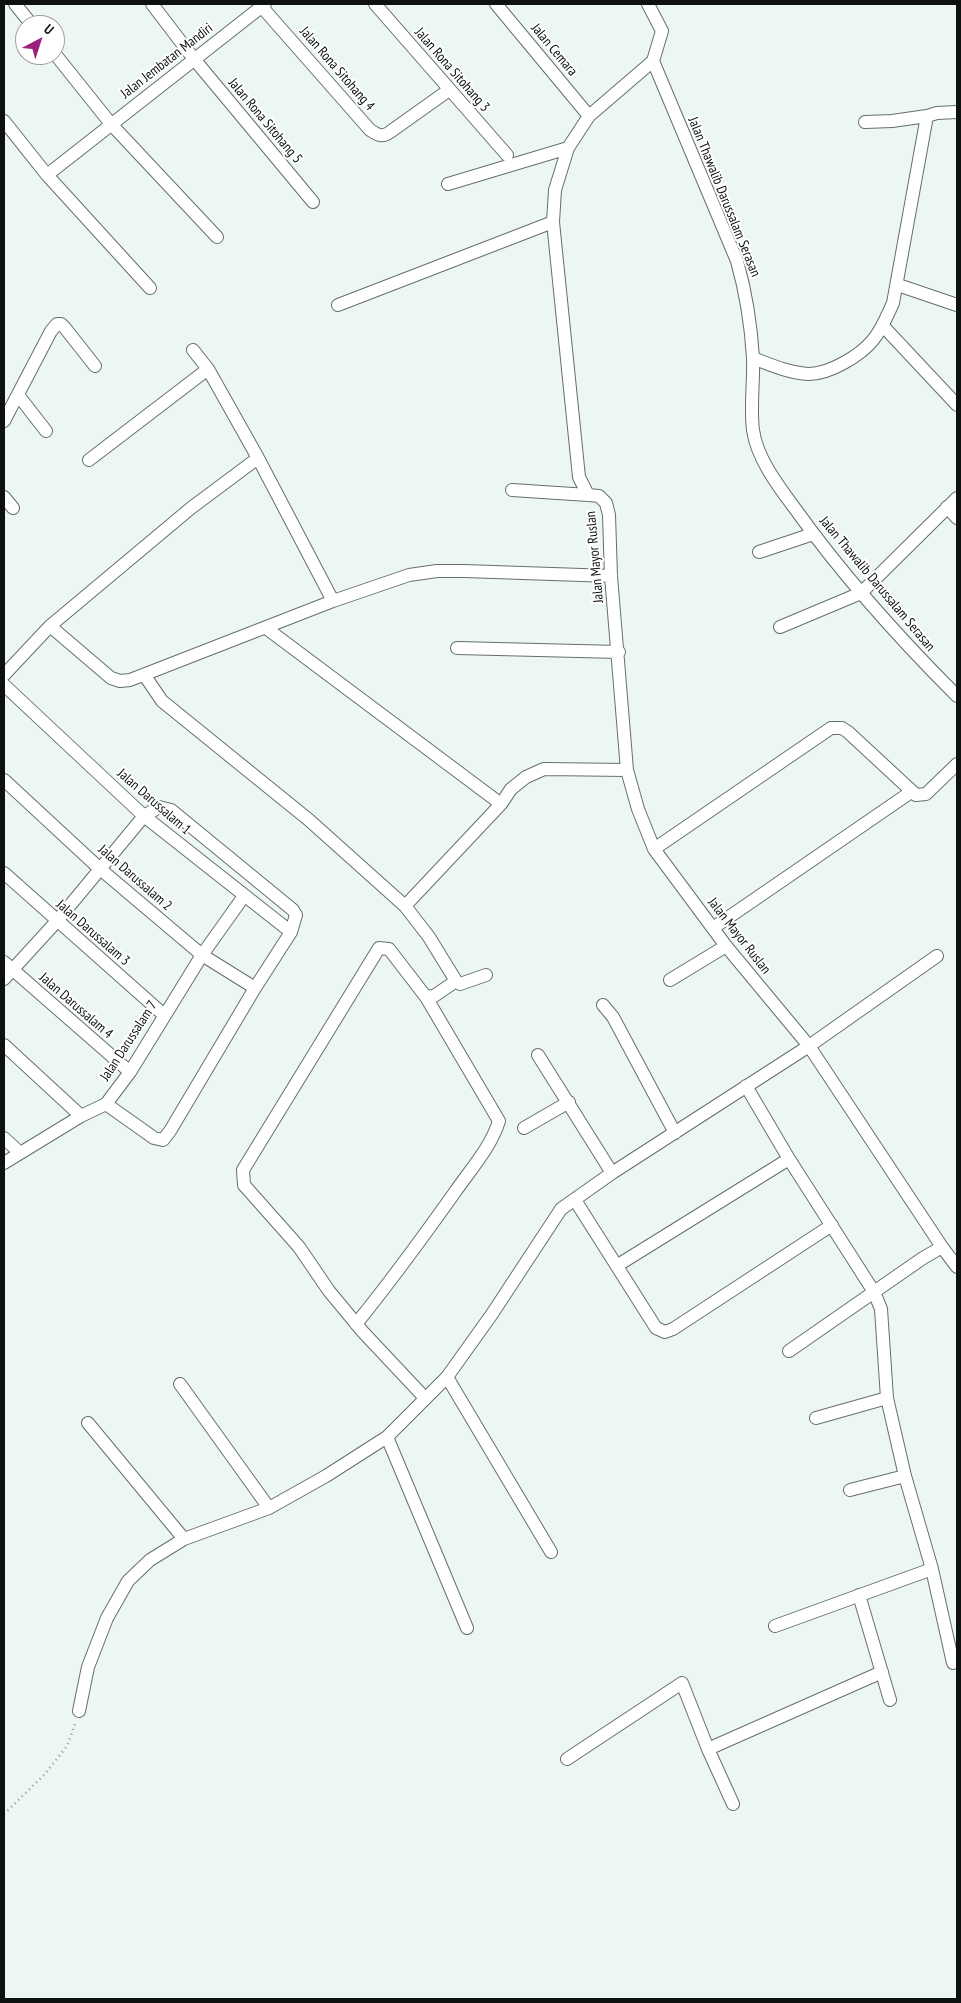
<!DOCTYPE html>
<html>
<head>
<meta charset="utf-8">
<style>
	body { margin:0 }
	#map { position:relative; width:961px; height:2003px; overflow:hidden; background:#ecf6f2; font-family:"PT Sans Narrow",sans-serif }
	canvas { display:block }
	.frame { position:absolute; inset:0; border:5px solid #0d1110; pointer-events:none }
	.north { position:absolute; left:15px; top:15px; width:50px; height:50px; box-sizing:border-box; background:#fff; border:1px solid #9ea09f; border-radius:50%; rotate:40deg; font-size:14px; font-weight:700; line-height:20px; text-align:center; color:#0d1110 }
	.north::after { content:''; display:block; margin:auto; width:18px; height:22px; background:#9b227c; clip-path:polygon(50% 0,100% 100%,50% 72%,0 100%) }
</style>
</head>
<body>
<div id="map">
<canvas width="961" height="2003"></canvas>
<div class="frame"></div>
<div class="north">U</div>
</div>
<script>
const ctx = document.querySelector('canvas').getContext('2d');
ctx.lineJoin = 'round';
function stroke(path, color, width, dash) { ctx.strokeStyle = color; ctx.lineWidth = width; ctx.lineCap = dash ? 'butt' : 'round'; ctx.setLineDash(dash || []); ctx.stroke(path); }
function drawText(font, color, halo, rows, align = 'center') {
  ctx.font = font + ' "PT Sans Narrow",sans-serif'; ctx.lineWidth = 4; ctx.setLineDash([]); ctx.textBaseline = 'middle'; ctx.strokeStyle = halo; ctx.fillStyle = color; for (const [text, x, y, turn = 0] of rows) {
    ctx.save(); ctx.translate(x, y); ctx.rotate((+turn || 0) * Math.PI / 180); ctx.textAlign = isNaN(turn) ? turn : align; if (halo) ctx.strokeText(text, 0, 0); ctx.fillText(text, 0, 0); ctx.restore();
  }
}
const street = new Path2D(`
	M15,4L32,25
	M152,4L194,59L313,202
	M375,4L507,155
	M496,4L589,116
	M648,4L662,31L653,61L589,116L568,148L555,190L553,222L579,477L588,495L599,496L606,503L609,515L611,576L627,770L638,809L654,849L726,946L809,1046L942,1247L923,1258L789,1351
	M261,6L370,130C378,135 382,138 390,132L449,90
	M55,54L111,124L217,237
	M653,61L737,261C746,293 751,324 753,358C754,381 750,406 753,430C757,459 779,487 796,510C844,577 899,638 957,696
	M4,121L47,175L150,288
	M865,122L892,121L927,116
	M47,175L265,4
	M448,184L568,148
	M898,285L957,305
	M338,305L553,222
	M883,326L957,405
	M193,350L208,369L258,458L333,601
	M753,358C771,365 789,373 809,374C829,374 860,356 873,340C882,329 887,316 893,303L927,116L937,113L957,112
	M18,395L46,431
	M4,421L51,331L57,324H61L65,328L95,366
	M89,460L208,369
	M512,490L588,495
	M4,497L13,508
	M947,507L957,518
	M759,552L813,534
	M50,626L111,678L120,681L130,680L333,601L409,575L437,571H464L611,576
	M780,627L861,593L957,498
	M266,628L501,804
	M457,648L619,652
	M4,675L50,626L191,508L258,458
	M145,676L162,701L309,820L405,906L429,937L456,981L460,984L486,975
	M4,685L144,816L291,932
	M4,780L99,868L202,955L255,988
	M654,849L831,728H842L848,732L916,795L926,794L957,764
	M4,873L164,1015
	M405,906L501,804L511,789L526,777L544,769L627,770
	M713,928L911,792
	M4,962L130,1072
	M4,979L57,921L144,816L159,807L171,810L293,910L296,915L291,932L255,988L170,1131L163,1140L154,1138L106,1104
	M670,980L726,946
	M603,1005L613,1017L675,1133
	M4,1045L81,1116
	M538,1055L612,1173
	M746,1086L789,1159L874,1292L881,1309L887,1398L905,1476L932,1569L953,1663
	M524,1128L569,1102
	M4,1138L20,1153
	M4,1163L81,1116L106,1104L130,1072L202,955L244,896
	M575,1200L656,1328L665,1332L673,1329L832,1225
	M942,1247L957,1267
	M618,1265L789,1159
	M356,1324C391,1281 423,1237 455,1192C471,1169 491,1147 499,1121L426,997
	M447,1377L551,1552
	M180,1384L269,1508
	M425,1398L363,1332L329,1291L299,1247L244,1185L243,1170L379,948L389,949L426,997L434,996L456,981
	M816,1418L887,1398
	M88,1423L184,1539
	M387,1437L467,1628
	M850,1490L905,1476
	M859,1595L890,1700
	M775,1626L932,1569
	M79,1711L88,1667L107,1618L128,1581L150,1560L184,1539L269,1508L326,1476L387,1437L447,1377L492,1314L561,1209L612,1173L809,1046L937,956
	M708,1749L733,1804
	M567,1759L682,1683L708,1749L882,1672`);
stroke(street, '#666f6c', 14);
stroke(new Path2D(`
	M4,1814L45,1774L67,1746L75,1724`), '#909895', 2.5, [1, 4]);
stroke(street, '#fff', 12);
drawText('14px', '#0d1110', '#fff', [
	["Jalan Cemara",554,50,50],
	["Jalan Jembatan Mandiri",167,61,-38],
	["Jalan Rona Sitohang 4",337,69,49],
	["Jalan Rona Sitohang 3",452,70,49],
	["Jalan Rona Sitohang 5",265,121,50],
	["Jalan Thawalib Darussalam Serasan",724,197,68],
	["Jalan Mayor Ruslan",595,557,-95],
	["Jalan Thawalib Darussalam Serasan",877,584,50],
	["Jalan Darussalam 1",154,802,41],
	["Jalan Darussalam 2",135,878,41],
	["Jalan Darussalam 3",93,933,41],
	["Jalan Mayor Ruslan",739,936,52],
	["Jalan Darussalam 4",76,1006,41],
	["Jalan Darussalam 7",129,1041,-57]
]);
</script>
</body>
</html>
